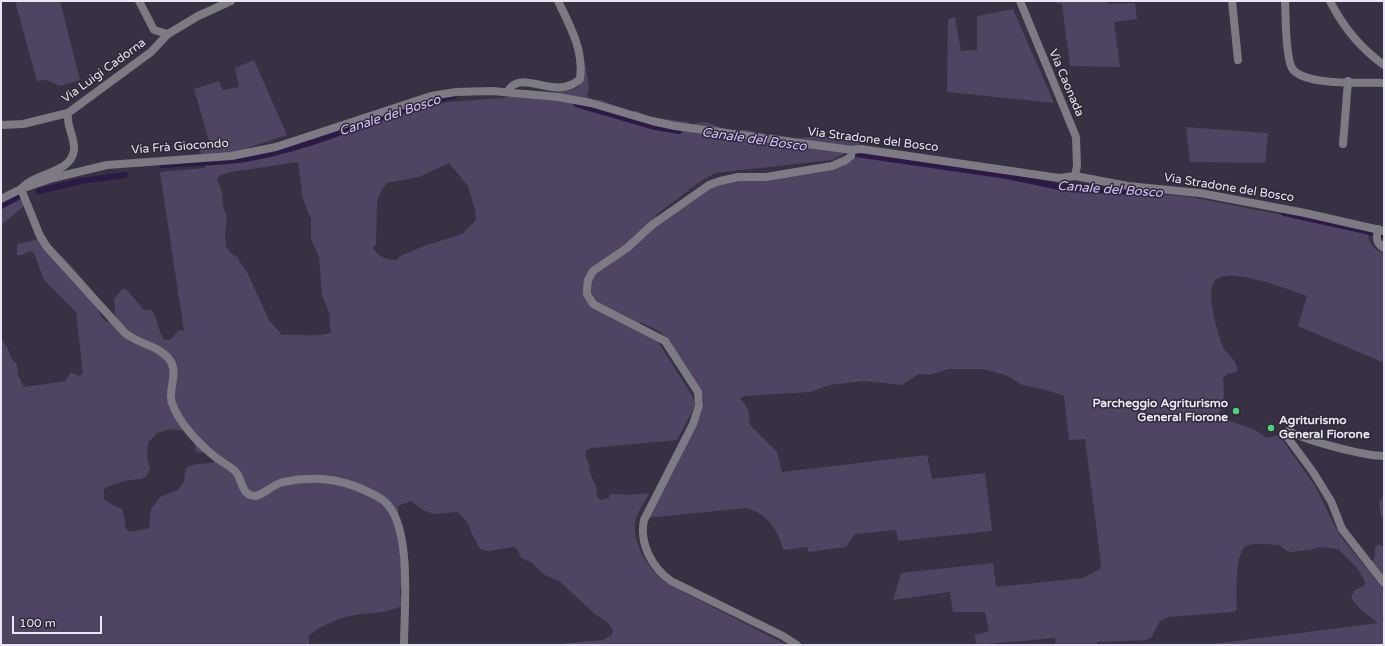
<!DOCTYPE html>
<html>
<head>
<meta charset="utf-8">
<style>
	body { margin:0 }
	#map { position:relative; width:1385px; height:646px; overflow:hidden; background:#373143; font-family:"Varela Round",sans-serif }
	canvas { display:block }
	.frame { position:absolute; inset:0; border:2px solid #eae7f2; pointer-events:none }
	.scale { position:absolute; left:12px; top:616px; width:90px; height:18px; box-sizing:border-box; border:2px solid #eae7f2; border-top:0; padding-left:5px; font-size:12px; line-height:14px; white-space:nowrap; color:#eae7f2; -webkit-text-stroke:3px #2d2738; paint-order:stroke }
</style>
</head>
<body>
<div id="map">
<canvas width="1385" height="646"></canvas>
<div class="frame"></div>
<div class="scale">100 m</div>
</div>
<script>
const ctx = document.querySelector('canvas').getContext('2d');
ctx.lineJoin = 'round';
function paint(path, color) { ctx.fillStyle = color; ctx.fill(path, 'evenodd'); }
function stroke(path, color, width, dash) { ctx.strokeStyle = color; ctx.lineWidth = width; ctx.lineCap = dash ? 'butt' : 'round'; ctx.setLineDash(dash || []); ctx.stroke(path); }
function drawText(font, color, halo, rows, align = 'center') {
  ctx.font = font + ' "Varela Round",sans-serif'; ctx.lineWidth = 3; ctx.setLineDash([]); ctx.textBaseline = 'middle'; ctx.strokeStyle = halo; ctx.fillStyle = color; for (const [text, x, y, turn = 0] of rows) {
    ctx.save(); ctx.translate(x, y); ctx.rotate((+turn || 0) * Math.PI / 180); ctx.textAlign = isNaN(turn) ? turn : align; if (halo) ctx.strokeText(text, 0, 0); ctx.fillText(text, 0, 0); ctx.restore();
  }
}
paint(new Path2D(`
	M15,1H60L80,80L60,86L47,80L37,81Z
	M1056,1H1107L1108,4L1135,3L1137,19L1114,22L1120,67L1070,66L1062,4L1056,3Z
	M1013,9L1054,103L947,92L948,19L955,17L961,51L977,50V16Z
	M254,60L287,135L232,153L236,163L314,143L352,129L447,102L503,98L513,95L515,90C532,89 568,97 579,86L580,81L576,61L585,62L589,87L587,96L591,100H601L632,112L637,111L649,117L688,122L692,124L706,122L728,130H748L766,136L772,134L795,139L815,136H824L833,140L843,141L848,137L859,141V146L832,160L715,173L698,183L656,215L654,227L719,181L768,177L849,159L859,155L1011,177L1078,191H1120L1191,197L1368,232C1368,244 1373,248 1384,254V363L1298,326L1307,296C1291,291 1222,262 1213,284C1207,299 1217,329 1222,344C1225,357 1238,356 1237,372L1227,374L1223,378L1224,396L1219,413L1221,418L1253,429L1267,438L1279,435L1315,486L1339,534L1384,590V645H1205L1378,623L1360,609L1351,598L1355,590L1364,586L1365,582L1358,569L1338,549L1319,547L1310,550L1291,552L1286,551L1279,545C1270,545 1253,541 1245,547C1235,554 1236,598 1237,610L1233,612L1168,617L1160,621L1151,638L1146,640L1097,642V645H1056L1055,638L976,645L975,635L989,631L985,612H953L950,592L893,600L901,573L993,563L996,587L1083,578L1100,569L1101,564L1085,439L1069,440L1064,396L1046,390L1022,385L1006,375L983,369H949L929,375L919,374L902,385L864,381L830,385L810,392L745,396L740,398L748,409L750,424L753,428L777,452L782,472L927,455L932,479L985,473L992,531L898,541L896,530L855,534L846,547L808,552V547L783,550C779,530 766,513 746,508L646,518L701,415C703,408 705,401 702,394C696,376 675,352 665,336L659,331L640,322L638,331L658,342L693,397L695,406L677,440L591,448L586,450L585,455L589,464L590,473L596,487L597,496L600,500L609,498L610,494L630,495L649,493C645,502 636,513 635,524C633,545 650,572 666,583L787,645H548L603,640L612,635L613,630L607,622L595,614L559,581L545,575L531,562L521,558L517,549L513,547L489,551L480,549L471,532L468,523L458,512L433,514L423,510L411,501L398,506L399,520L403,585C396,592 404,598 401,606C387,614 371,612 355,615C338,618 323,625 309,635V645H1V338L8,349L11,358L17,365L18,375L24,387L61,382L65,381L71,372L79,376L83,373L76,312L44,280L34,253L30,251L22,255H17V244L40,239L45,243L46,252L51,256L60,255L65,259C75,271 90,285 96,300C100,311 96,313 107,322L116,321L114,299L122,289H126L144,310H151C159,318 157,331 165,340H170L179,330L184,331L160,172L205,168L199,146L209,141L194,89L219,81L223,90L239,87L235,68ZM298,162L303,199L311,219V239L319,257L322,294L329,313L331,332C323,338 294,334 282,335L269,320L247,272L236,256L232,254L226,247L225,232L227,216L223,207L222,192L217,178L221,175L231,172ZM449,163L468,186L475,210L476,220L462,234L424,246L400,256L397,260C386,260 379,257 373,248L376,244L377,201L381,191L387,183L419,177ZM167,430C186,428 194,433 196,452L214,454L219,460C209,466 195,461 186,468L184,482L178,490L160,497L151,509L149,528L130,532L126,529C122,498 124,515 104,499V489C110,485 118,483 125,481C136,478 147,483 150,468L147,458L148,443L157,433Z
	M1186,127L1268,133L1265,163L1190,162Z
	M23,192L28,203L1,225V205Z
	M1384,494V519L1381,517L1379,503Z
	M1379,544L1384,547V577L1372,562L1375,556V547Z`), '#4f4562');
stroke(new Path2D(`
	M418,104L454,96
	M576,104L655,127L679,131
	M849,153L1007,176L1069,189L1159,193
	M162,165C190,163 218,163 245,159C302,150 355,126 409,107
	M39,191L81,181L125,175
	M1,206L18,197
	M1284,213L1384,235`), '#2c1a46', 6);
stroke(new Path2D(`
	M139,1L154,30L168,34
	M1020,1L1076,137L1077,166L1075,176
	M1232,1L1238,60
	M1285,1C1286,18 1285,50 1291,66C1299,87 1364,82 1384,83
	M1330,1C1343,27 1360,48 1384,65
	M507,92C522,66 554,103 580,79C584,50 570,26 558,1
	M68,113C66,126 75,137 74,150C71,174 35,172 21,189L40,236L47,247L125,333C138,344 158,345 169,359C180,373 167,389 172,403C179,423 198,443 214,456C220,461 228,465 234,470C244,479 239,495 256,496C266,493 272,485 283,482C307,477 334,478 357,487C366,491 377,495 384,501C413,525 404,610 404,645
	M1,125L23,124L68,113L151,52L168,34L198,16L231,1
	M1343,144L1348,81
	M1,199L21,189L53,178L107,165L231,156L276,147L431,96L456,92L492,91L558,97L591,103L652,121L675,126L852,150L861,149L1059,178L1075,176L1128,186L1200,193L1305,213L1384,231
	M1378,229C1376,238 1376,243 1384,248
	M1384,456C1364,456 1308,441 1291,432L1288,431L1285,434L1313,472L1331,501L1342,529L1384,583
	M797,645L783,636L671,581C652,568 639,543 644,520L693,424L699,406L698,392L665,341L593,304L587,294V289L588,280L593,271L627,248L652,225L709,185L720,181L738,177H766L832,166L846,160L851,156L852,150`), '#7d7a83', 8);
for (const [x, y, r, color] of [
	[1236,411,4,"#4cd676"],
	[1271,428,4,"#4cd676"]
]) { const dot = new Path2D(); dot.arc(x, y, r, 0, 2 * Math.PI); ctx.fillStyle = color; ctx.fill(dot); stroke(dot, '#2d2738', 1.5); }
drawText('12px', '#eae7f2', '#2d2738', [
	["Via Luigi Cadorna",104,71,-36],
	["Via Caonada",1066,83,67],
	["Via Stradone del Bosco",873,140,7],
	["Via Frà Giocondo",180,147,-4],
	["Via Stradone del Bosco",1229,188,9]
]);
drawText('bold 12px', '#eae7f2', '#2d2738', [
	["Parcheggio Agriturismo",1228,404],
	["General Fiorone",1228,418],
	["Agriturismo",1279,421,"left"],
	["General Fiorone",1279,435,"left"]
], 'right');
drawText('italic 13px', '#d6c1ff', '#2d2738', [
	["Canale del Bosco",390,116,-18],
	["Canale del Bosco",754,140,8],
	["Canale del Bosco",1110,190,4]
]);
</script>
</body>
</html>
